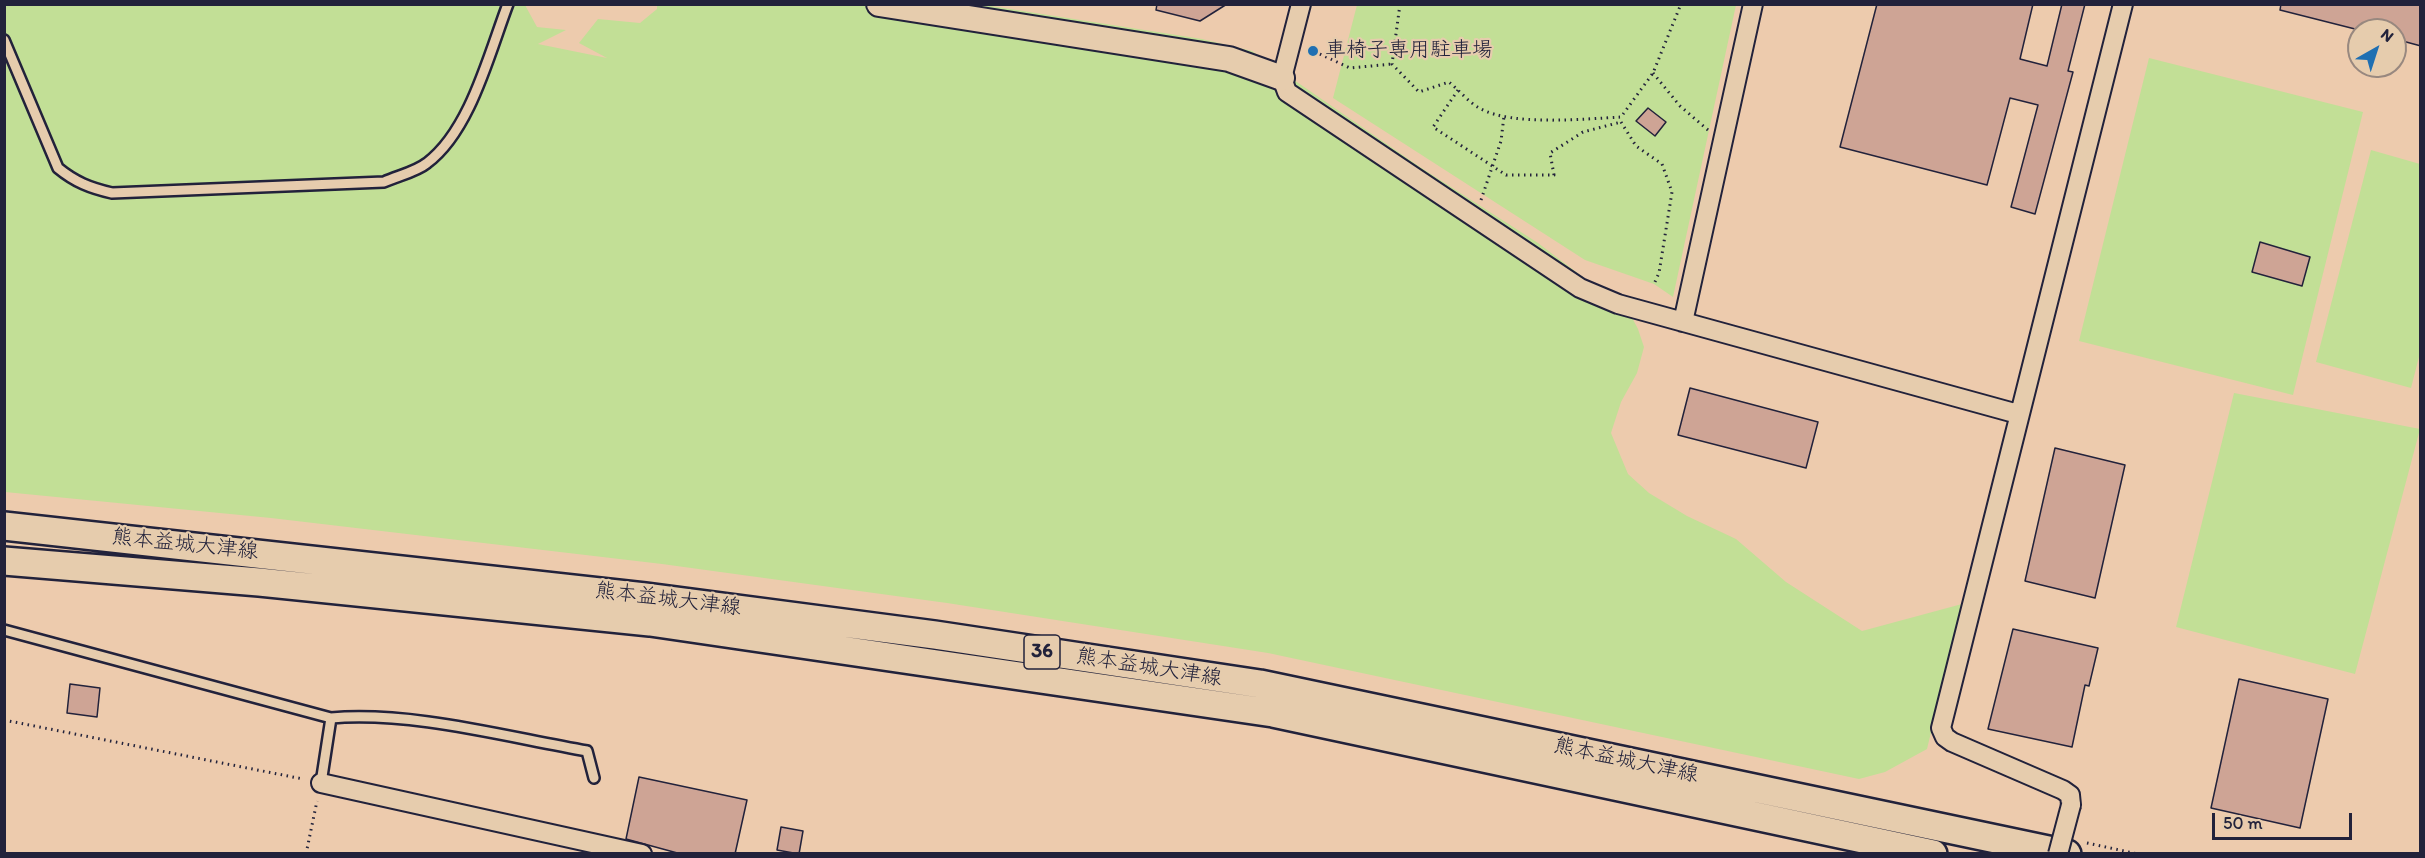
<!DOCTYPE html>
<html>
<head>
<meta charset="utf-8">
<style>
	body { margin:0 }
	#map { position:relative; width:2425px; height:858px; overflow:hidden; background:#edcbad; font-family:Itim,sans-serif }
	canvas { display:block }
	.frame { position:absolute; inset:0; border:6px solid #22223b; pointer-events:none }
	.north { position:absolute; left:2347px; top:18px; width:60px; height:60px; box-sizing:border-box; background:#e6ccad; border:2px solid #98887f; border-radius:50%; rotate:39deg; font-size:16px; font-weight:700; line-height:24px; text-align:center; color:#22223b }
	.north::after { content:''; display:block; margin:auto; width:21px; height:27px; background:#1f6fb2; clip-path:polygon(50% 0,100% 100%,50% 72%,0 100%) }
	.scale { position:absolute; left:2212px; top:813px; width:140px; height:27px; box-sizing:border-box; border:3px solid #22223b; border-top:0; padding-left:8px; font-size:18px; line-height:21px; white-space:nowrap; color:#22223b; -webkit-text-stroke:4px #e6ccad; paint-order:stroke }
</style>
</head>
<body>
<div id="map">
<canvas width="2425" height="858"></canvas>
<div class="frame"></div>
<div class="north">N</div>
<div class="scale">50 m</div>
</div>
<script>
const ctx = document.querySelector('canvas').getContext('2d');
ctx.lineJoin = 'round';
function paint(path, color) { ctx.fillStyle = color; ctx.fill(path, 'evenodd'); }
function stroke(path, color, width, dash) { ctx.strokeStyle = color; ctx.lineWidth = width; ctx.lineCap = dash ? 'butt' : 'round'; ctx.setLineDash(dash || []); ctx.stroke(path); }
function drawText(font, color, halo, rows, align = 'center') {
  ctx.font = font + ' Itim,"Klee One",sans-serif'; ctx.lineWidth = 4.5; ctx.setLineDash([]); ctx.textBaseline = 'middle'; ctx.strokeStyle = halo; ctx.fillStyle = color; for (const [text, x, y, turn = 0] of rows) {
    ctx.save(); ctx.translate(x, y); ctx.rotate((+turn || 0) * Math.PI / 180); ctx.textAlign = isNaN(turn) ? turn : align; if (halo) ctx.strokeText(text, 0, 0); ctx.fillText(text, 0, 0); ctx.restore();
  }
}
paint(new Path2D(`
	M978,4L1202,39L1252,51L1420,167L1538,243L1629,312L1638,329L1644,347L1637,373L1621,402L1611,433L1628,474L1649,493L1687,516L1736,539L1786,582L1862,631L1962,604L1927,749L1885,772L1859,779L1268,653L947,603L662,564L271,518L5,492L4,5H525L537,27L566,30L538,44L607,58L579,43L598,19L640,23L657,9V5Z
	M1357,5H1736L1673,297L1654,284L1585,260L1333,98Z
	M2149,58L2363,112L2293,395L2079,341Z
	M2371,150L2420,164V353L2411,388L2316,362Z
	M2234,393L2420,429L2355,674L2176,627Z`), '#c2df96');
const building = new Path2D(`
	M1157,4H1227L1200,21L1156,10Z
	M1877,4H2033L2020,59L2047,66L2062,4H2085L2068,71L2073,72L2035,214L2011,207L2038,105L2010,98L1987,185L1840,147Z
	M2281,4H2421V46L2395,39V30H2359L2280,10Z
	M1648,108L1666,122L1655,136L1636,121Z
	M2260,242L2310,257L2302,286L2252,272Z
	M1690,388L1818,422L1806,468L1678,435Z
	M2055,448L2125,465L2095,598L2025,581Z
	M2013,629L2098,648L2089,686L2085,685L2072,747L1988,729Z
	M2239,679L2328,699L2300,828L2211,808Z
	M70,684L100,688L97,717L67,713Z
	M639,777L747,800L735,854H681L626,839Z
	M781,827L803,831L799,854L777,850Z`);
paint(building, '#cea495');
stroke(building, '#22223b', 1.5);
const lane = new Path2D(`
	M4,40L58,168C75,182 90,188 112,193L384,182C397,176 416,172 427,163C470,131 489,54 508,4
	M4,630L331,718L321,783
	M331,718C412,711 506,737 587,751L594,778`);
const street = new Path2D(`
	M1301,4L1282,78L1287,92L1580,288L1618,304L2018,414
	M1683,322L1753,4
	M321,783L642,854
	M2071,805L2070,795L2063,790L1952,742L1945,737L1941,728L2123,4`);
const secondary = new Path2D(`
	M879,4L1229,59L1282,78`);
const primary = new Path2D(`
	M4,526L645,597L935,635L1260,684L2067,854
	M4,561L259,582L650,622L1273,713L1933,854`);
stroke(lane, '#22223b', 14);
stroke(street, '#22223b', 22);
stroke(secondary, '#22223b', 28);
stroke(primary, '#22223b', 32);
stroke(new Path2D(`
	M1400,4L1392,64L1419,92L1449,82C1459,90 1469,103 1481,109C1513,126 1584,119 1621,117L1653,73L1681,4
	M1309,49L1350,68L1392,64
	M1653,73L1680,106L1708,130
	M1458,90L1433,127L1506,175H1554L1550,153L1583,132L1621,122
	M1621,122L1636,146L1662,164L1672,192L1659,273L1654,284
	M1481,200L1501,141L1504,116
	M4,720L303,779
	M2087,843L2138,854
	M306,854L317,801`), '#22223b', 3, [1.5, 4.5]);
stroke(lane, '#e6ccad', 9);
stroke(street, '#e6ccad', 18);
stroke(secondary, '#e6ccad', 24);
stroke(primary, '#e6ccad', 27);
const streetBridge = new Path2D(`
	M2058,854L2071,805`);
stroke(streetBridge, '#22223b', 22, []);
stroke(streetBridge, '#e6ccad', 18);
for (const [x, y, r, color] of [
	[1313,51,6,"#1f6fb2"]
]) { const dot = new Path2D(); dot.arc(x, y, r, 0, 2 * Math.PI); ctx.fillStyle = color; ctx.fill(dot); stroke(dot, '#e6ccad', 2); }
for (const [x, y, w] of [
	[1042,652,36]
]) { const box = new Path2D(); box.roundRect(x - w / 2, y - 17, w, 34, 4.5); ctx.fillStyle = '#e6ccad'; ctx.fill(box); stroke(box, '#22223b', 1.5); }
drawText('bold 20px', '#22223b', null, [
	["36",1042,652]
]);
drawText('21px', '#22223b', '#e6ccad', [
	["車椅子専用駐車場",1325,51]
], 'left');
drawText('21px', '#22223b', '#e6ccad', [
	["熊本益城大津線",185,545,6],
	["熊本益城大津線",668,600,7],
	["熊本益城大津線",1149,668,9],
	["熊本益城大津線",1626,761,12]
]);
</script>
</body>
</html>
